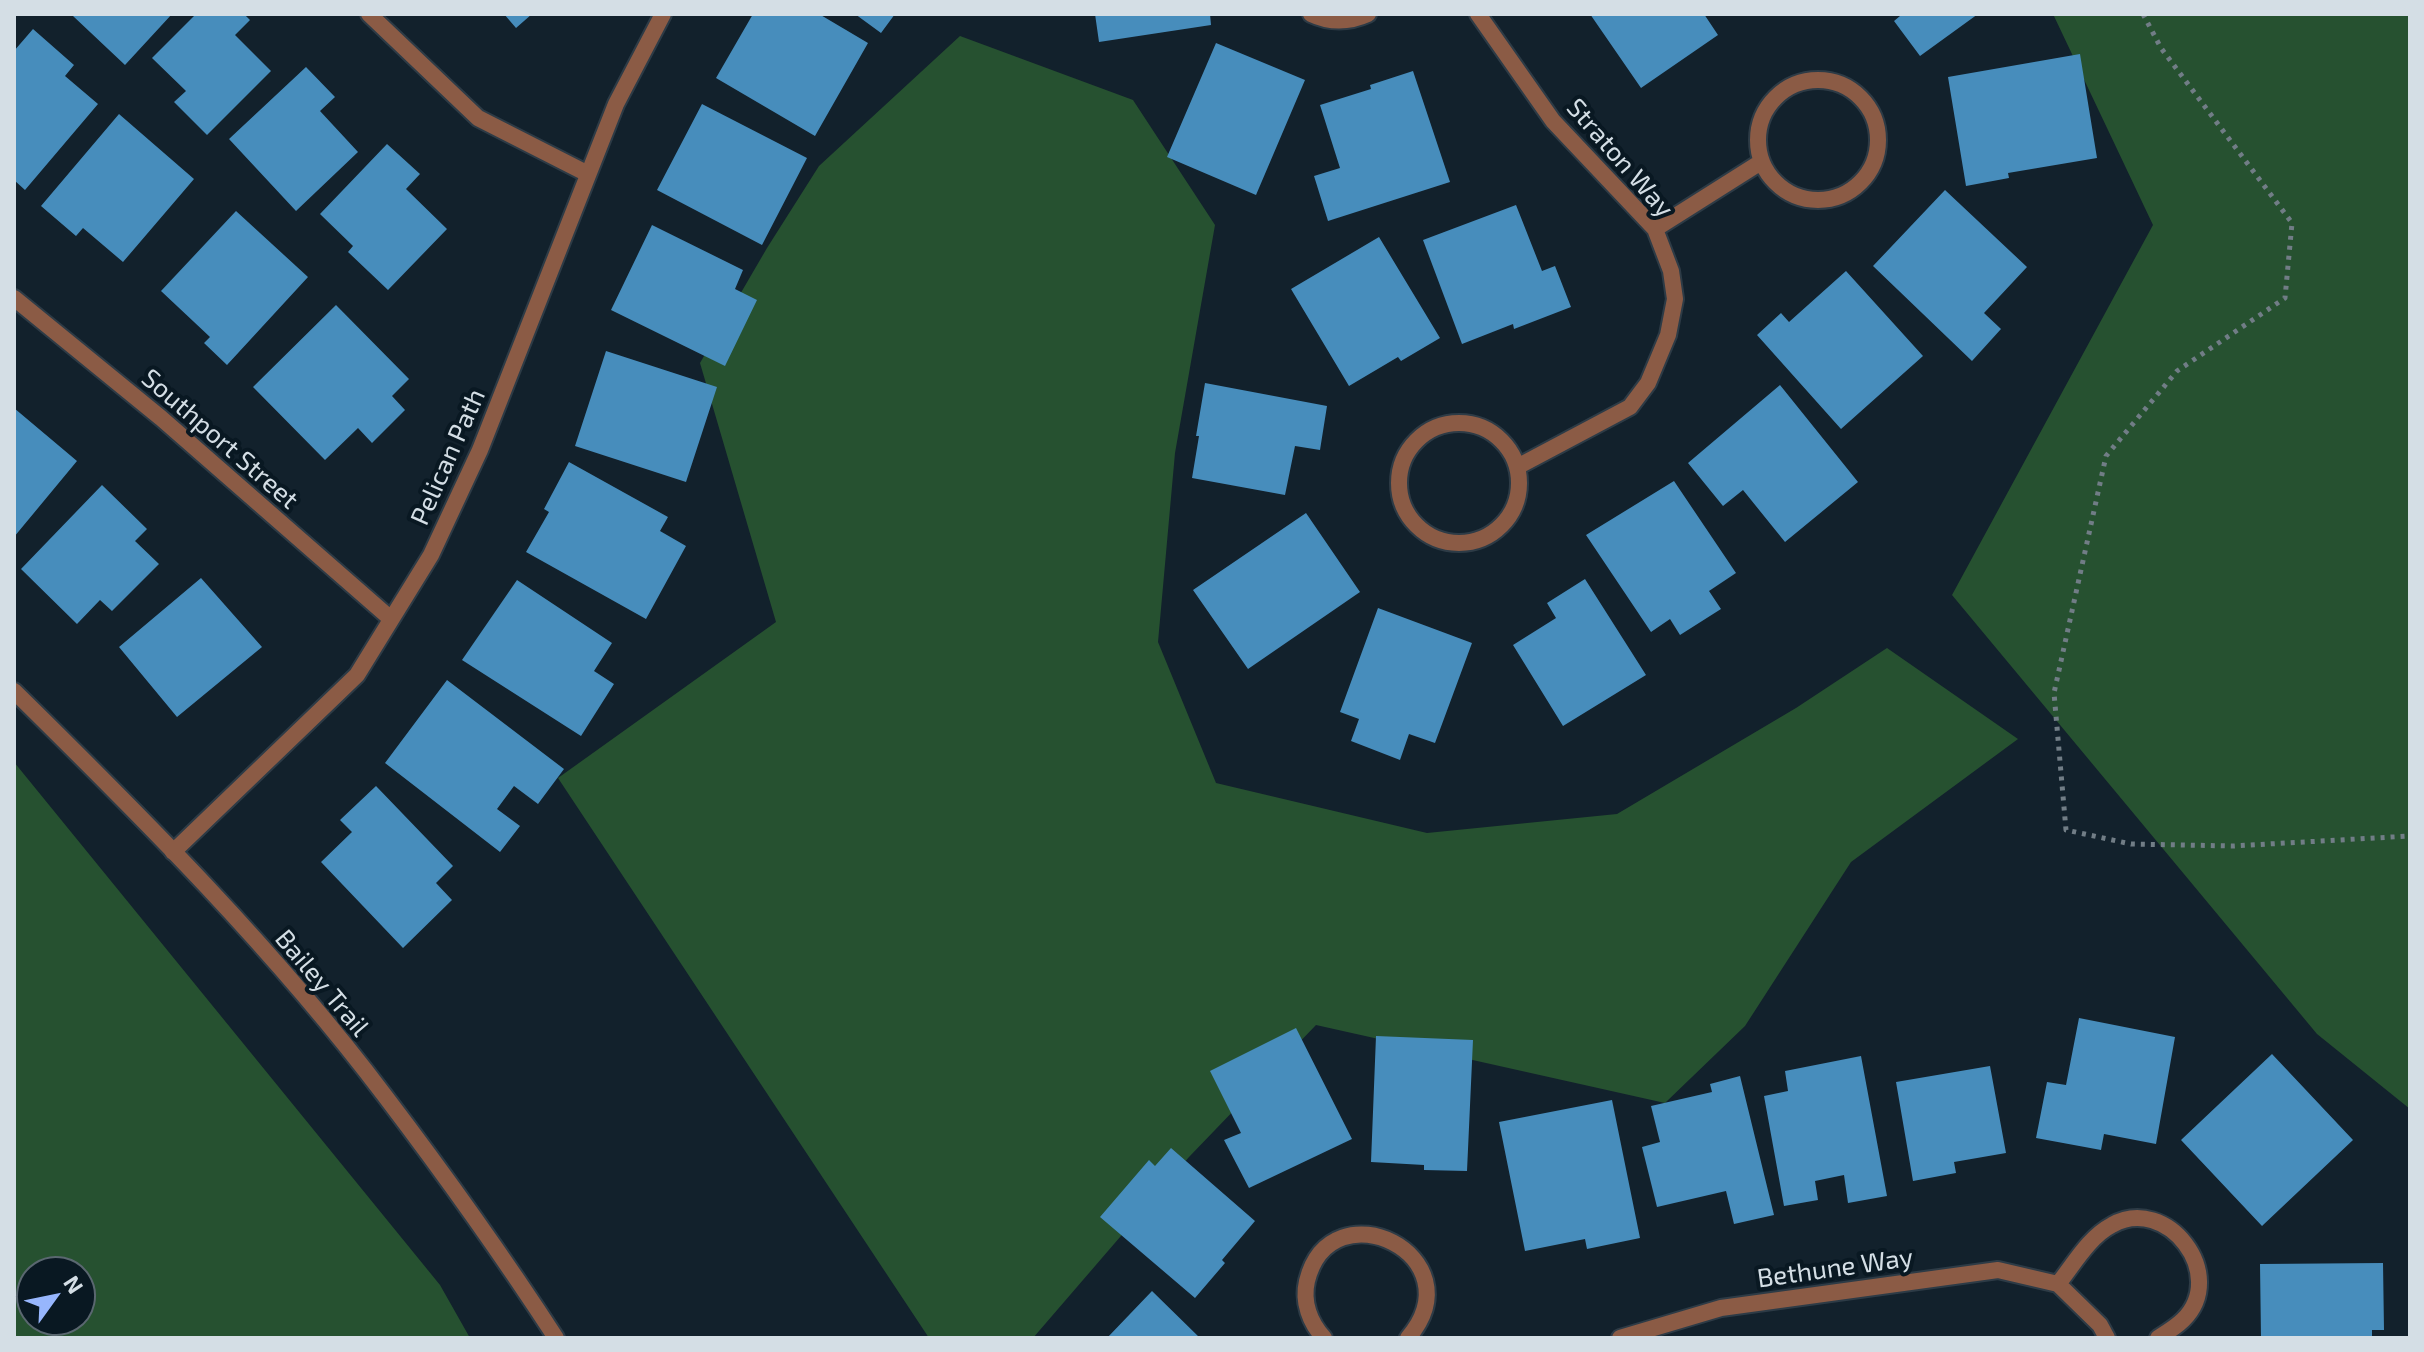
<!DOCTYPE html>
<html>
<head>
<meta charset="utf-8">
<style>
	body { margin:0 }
	#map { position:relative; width:2424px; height:1352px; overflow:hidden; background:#12212c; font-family:"Exo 2",sans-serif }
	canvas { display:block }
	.frame { position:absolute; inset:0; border:16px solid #d4dee5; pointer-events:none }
	.north { position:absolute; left:16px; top:1256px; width:80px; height:80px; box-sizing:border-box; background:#091822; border:2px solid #5a6770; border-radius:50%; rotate:57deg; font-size:22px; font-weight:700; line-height:32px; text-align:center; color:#d4dee5 }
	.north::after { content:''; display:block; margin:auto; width:28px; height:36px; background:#97b6fd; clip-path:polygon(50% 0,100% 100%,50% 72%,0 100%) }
</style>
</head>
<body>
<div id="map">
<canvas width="2424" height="1352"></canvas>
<div class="frame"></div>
<div class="north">N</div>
</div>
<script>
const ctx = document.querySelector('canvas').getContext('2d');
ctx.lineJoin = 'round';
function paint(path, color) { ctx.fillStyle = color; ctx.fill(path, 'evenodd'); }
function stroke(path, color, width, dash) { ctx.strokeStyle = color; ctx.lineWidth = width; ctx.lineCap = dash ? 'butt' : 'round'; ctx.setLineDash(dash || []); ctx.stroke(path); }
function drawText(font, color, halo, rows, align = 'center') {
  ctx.font = font + ' "Exo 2",sans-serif'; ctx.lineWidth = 8; ctx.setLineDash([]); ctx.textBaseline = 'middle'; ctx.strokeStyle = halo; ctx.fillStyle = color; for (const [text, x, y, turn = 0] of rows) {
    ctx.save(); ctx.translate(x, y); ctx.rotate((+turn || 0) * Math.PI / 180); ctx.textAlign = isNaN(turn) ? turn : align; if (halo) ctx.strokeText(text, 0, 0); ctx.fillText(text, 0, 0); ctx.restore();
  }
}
paint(new Path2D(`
	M2053,14H2410V1109L2317,1034L1952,595L2153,225Z
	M960,36L1133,100L1215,225L1175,453L1158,642L1216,783L1427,833L1617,814L1796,708L1887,648L2018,739L1851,862L1745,1026L1665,1103L1316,1025L1189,1157L1033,1338H929L558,778L776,622L700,363L767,248L819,166Z
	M14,762L440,1285L470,1338H14ZM32,1272H80V1320H32Z`), '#265130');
paint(new Path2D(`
	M75,14H172L125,65L73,16Z
	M196,14H244L250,20L235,35L271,71L207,135L174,102L186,91L152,58Z
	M504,14H532L516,28Z
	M753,14H819L868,43L815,136L716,78Z
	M855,14H895L881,33Z
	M1095,14H1210L1211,25L1099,42Z
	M1590,14H1704L1718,35L1641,88Z
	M1899,14H1978L1920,56L1894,21L1900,16Z
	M33,29L74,65L65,76L98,104L25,190L14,180V51Z
	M1216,43L1305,80L1256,195L1167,157Z
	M2080,54L2097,158L2008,173L2009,178L1966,186L1948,77Z
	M306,67L335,97L320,111L358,152L296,211L229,139Z
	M1413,71L1450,182L1328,221L1314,176L1340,168L1320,105L1371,89L1370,85Z
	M702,104L807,158L762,245L657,190Z
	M119,114L194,179L123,262L83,228L76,236L41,206Z
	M387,144L420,174L406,189L447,229L388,290L348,252L353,246L320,214Z
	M1945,190L2027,267L1984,313L2001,329L1972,361L1873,266Z
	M1516,205L1542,271L1555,266L1571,307L1514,329L1513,324L1462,344L1423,240Z
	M236,211L308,277L227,365L204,343L210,337L161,291Z
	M652,225L743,270L735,289L757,300L725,366L611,310Z
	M1379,237L1440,338L1401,361L1398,357L1349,386L1291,289Z
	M1846,271L1923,356L1841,429L1757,335L1781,313L1789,322Z
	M336,305L409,379L392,396L405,410L372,443L358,428L325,460L253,387Z
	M606,351L717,387L686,482L575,446Z
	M1205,383L1327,406L1320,450L1295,446L1285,495L1192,478L1199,436H1196Z
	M1780,385L1858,482L1785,542L1743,490L1723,506L1688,463Z
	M14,408L77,461L14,537Z
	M569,462L668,517L660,531L686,546L646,619L526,552L549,512L544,509Z
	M1674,481L1736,573L1709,591L1721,609L1680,635L1670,619L1651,632L1586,535Z
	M102,485L147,529L135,541L159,564L112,611L100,600L77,624L21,569Z
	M1306,513L1360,592L1248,669L1193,590Z
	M201,578L262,647L177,717L119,647Z
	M1585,579L1646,675L1563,726L1513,645L1556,618L1547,603Z
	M517,580L612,643L594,671L614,684L581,736L462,660Z
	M1378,608L1472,643L1435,743L1409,734L1400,760L1351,741L1359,719L1340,712Z
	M447,680L564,769L538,804L514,786L497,809L520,826L500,852L385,763Z
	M376,786L453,866L436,883L452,900L403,948L321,862L352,832L340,820Z
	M2079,1018L2175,1037L2156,1144L2104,1134L2101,1150L2036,1138L2047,1082L2066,1085Z
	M1296,1028L1352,1139L1249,1188L1224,1140L1241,1133L1210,1071Z
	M1376,1036L1473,1040L1467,1171L1424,1170V1165L1371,1162Z
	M2272,1054L2353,1140L2262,1226L2181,1140Z
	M1861,1056L1887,1196L1848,1203L1844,1175L1815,1181L1818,1200L1784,1206L1764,1096L1788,1091L1785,1071Z
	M1990,1066L2006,1153L1954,1162L1956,1173L1913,1181L1896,1082Z
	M1740,1076L1774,1215L1734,1224L1726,1191L1657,1207L1642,1147L1660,1142L1651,1106L1712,1092L1710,1084Z
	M1612,1100L1640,1238L1587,1249L1585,1239L1525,1251L1499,1122Z
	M1171,1148L1255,1221L1222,1260L1225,1263L1195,1298L1100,1217L1149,1160L1155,1166Z
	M2383,1263L2384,1330H2372V1338H2261L2260,1264Z
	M1152,1291L1200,1338H1107Z`), '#478dbc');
const minor = new Path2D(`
	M369,14L478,118L588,174
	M1311,14C1330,23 1348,23 1368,14
	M1478,14L1553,121L1655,229L1671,271L1675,299L1668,335L1648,383L1630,407L1517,467
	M1758 140a60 60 0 1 1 120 0a60 60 0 1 1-120 0Z
	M1655,229L1761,162
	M14,298L161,418L391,619
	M1399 483a60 60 0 1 1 120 0a60 60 0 1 1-120 0Z
	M173,852L357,675L431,555L480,450L616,104L663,14
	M2058,1284C2074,1264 2089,1237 2112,1225C2167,1194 2229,1275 2183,1320C2176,1327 2166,1333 2158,1338
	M1324,1338C1310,1323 1302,1302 1307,1281C1331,1184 1478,1256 1408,1338
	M1620,1338L1721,1308L1998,1270L2058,1284L2100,1325L2107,1338`);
const tertiary = new Path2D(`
	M14,691C144,819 275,950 385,1096C445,1175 502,1255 556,1338`);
stroke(minor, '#2d3b46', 20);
stroke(tertiary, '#2d3b46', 20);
stroke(new Path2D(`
	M2143,14L2161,48L2292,223L2285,298L2177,371L2106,456L2054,693L2066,830L2131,844L2233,846L2410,836`), '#717d86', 5, [4, 6]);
stroke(minor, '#8b5b45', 16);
stroke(tertiary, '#8b5b45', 16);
drawText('26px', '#d4dee5', '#091822', [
	["Straton Way",1620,158,49],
	["Southport Street",220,439,41],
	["Pelican Path",448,457,-66],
	["Bailey Trail",322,983,50],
	["Bethune Way",1835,1268,-8]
]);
</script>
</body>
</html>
